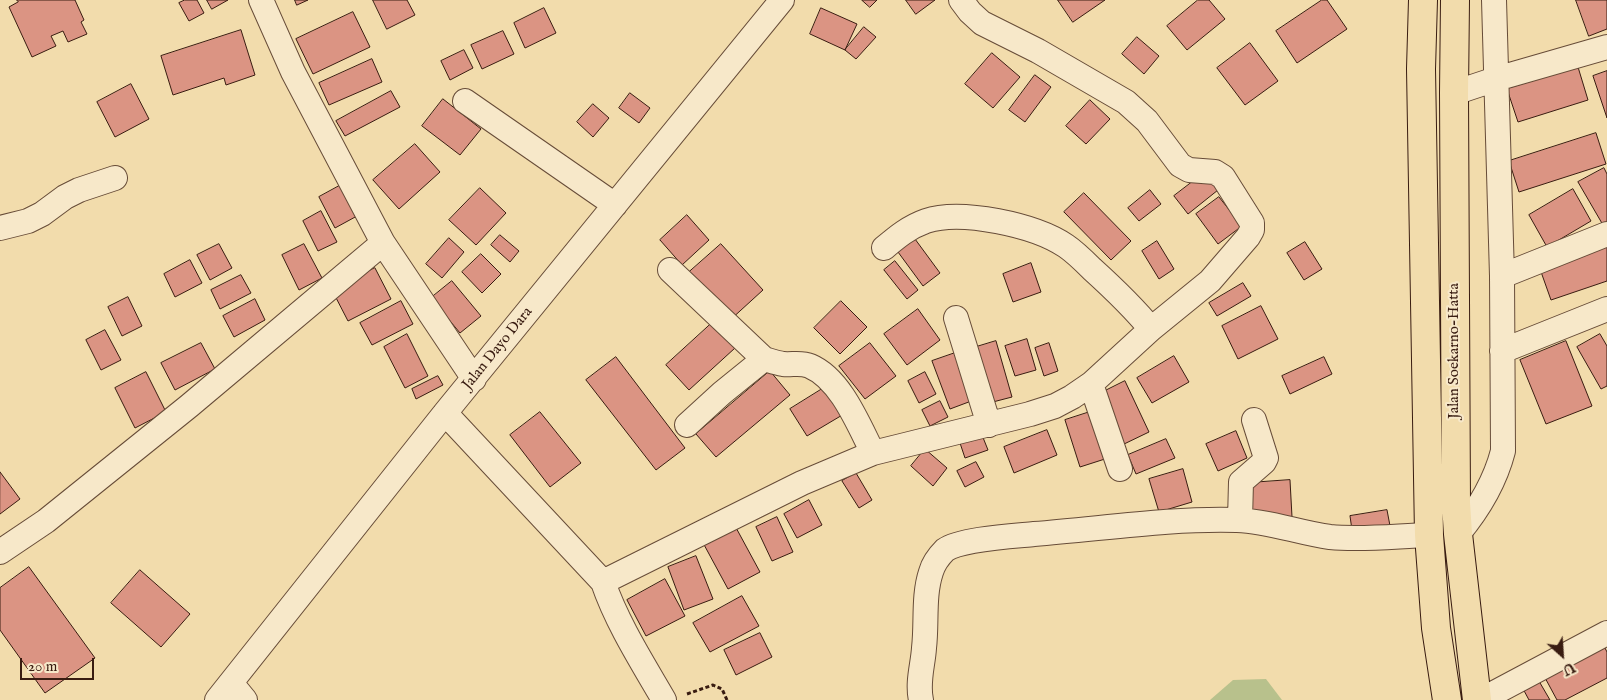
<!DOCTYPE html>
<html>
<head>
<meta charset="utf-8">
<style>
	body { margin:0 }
	#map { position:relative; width:1607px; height:700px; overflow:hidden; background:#f2dcac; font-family:"IM FELL English",serif }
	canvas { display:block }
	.north { position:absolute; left:1537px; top:630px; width:50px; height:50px; -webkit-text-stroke:4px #f7e8c9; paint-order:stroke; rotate:154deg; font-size:14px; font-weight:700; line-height:20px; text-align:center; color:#391c11 }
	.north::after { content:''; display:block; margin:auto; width:18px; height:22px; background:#391c11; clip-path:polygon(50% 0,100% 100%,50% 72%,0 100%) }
	.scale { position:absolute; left:20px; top:658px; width:74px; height:22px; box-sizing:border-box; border:2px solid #391c11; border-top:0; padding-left:6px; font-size:15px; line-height:18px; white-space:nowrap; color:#391c11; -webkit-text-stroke:4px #f7e8c9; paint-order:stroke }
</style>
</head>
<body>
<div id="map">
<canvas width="1607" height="700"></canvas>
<div class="north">U</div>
<div class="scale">20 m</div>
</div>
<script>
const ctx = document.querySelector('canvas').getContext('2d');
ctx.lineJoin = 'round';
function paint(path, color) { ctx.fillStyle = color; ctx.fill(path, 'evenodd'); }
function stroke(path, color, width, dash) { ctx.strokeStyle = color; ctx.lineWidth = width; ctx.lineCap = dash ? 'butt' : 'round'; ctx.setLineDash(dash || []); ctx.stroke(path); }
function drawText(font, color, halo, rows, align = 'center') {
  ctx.font = font + ' "IM FELL English",serif'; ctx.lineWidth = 4; ctx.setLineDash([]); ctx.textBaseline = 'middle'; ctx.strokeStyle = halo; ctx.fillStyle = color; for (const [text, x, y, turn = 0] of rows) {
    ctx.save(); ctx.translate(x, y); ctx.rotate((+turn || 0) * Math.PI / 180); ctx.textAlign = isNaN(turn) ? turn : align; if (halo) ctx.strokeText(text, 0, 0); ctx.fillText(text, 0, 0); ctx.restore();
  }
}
paint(new Path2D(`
	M1266,679L1282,700H1210L1233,680Z`), '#b8c18c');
const building = new Path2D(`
	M17,0H75L84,20L81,22L87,34L68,42L63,31L51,36L56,46L32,57L9,7L18,2Z
	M185,0H197L204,13L189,21L179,3Z
	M207,0H228L212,9Z
	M295,0H308L297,5Z
	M373,0H407L415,15L387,29Z
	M862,0H877L870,7Z
	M906,0H935L916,14Z
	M1058,0H1105L1073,22Z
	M1198,0H1209L1225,19L1187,50L1167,26Z
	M1322,0H1327L1347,29L1297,63L1276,31Z
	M1576,0H1607V29L1589,36Z
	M544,8L556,33L525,48L514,23Z
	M821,8L857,24L845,50L810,34Z
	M353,12L370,47L313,74L296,39Z
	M864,27L876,37L856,59L845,50Z
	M241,30L255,75L226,85L224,78L173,95L161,56Z
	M503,31L514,54L482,69L471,45Z
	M1137,37L1159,56L1144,74L1122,54Z
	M1250,43L1278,81L1245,105L1217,68Z
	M464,50L473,68L450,80L441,61Z
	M992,53L1020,77L993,108L965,84Z
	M372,59L382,82L329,105L319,83Z
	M1578,67L1588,100L1518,122L1507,89Z
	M1607,71V118L1593,76Z
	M1035,75L1051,87L1025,122L1009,110Z
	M131,84L149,119L115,137L97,102Z
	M391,91L400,107L345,136L336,121Z
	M630,93L650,108L639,123L619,108Z
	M443,99L481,129L460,155L422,126Z
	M1090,100L1110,119L1086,144L1066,126Z
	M593,104L609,118L593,137L577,122Z
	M1596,133L1606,164L1519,192L1509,161Z
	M415,144L440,172L399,209L373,180Z
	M1604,168L1607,174V223L1603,225L1578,182Z
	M1204,173L1218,190L1188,214L1174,196Z
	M341,185L357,216L335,228L319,197Z
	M480,188L506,213L476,245L449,220Z
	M1573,189L1591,221L1547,247L1529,215Z
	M1150,190L1161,204L1139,221L1128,208Z
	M1084,193L1131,241L1111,260L1064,212Z
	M1219,197L1242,226L1218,244L1196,214Z
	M321,211L337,242L318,251L303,221Z
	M687,215L709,240L682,265L660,240Z
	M500,235L519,251L510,262L491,245Z
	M449,238L464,252L442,278L426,264Z
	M915,239L940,273L923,286L898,252Z
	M1157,241L1174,269L1159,279L1142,251Z
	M1305,242L1322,269L1304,280L1287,253Z
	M219,244L232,268L210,280L197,255Z
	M304,244L322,278L299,290L282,255Z
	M721,244L763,290L729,321L687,274Z
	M1607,246V281L1551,300L1540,269Z
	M481,254L501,274L482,293L462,272Z
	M190,260L202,283L175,297L164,274Z
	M895,261L918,290L907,299L884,270Z
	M1031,263L1041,292L1013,302L1003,274Z
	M375,268L391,299L348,321L332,290Z
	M241,275L251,293L220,309L211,290Z
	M452,281L481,316L460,333L431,298Z
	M1243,283L1251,296L1217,316L1209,303Z
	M128,297L142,326L122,336L108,307Z
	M255,299L265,320L234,337L223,316Z
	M401,301L413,324L372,345L360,323Z
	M841,301L867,327L840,354L814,328Z
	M1261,306L1278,339L1238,359L1222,326Z
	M918,309L940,340L907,365L884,334Z
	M712,323L735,348L689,390L666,365Z
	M105,330L121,360L101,370L86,340Z
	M407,334L428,376L405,388L384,347Z
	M1600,334L1607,346V386L1601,389L1577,347Z
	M1027,339L1036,370L1015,376L1005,346Z
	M996,341L1012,397L989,403L973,348Z
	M1566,341L1592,406L1546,424L1520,360Z
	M201,343L215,369L175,390L161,363Z
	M870,343L896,376L865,399L839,366Z
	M1049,343L1058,371L1044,376L1035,348Z
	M958,352L974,400L950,409L932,361Z
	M1174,356L1189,382L1152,403L1137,378Z
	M616,357L685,448L656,470L586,380Z
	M1324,357L1332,374L1290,394L1282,376Z
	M770,371L790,395L716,457L696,434Z
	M146,372L166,412L135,428L115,388Z
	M925,372L936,394L919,403L908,381Z
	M438,376L443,385L416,399L412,389Z
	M1125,381L1149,432L1122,445L1099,394Z
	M827,386L844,414L807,436L790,409Z
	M940,401L948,417L930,426L922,410Z
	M1093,411L1108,458L1080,467L1065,420Z
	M540,412L581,463L550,487L510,435Z
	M1047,430L1057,455L1014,473L1004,447Z
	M1236,431L1247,458L1218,471L1206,444Z
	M982,435L988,450L965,458L960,443Z
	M1166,439L1175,458L1136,474L1128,455Z
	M925,449L947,468L933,486L911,466Z
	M976,462L984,477L965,487L957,471Z
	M1183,469L1192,502L1159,512L1149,479Z
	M0,472L20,499L0,514Z
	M856,473L872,500L859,508L842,481Z
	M1290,480L1292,517L1250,519L1248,483Z
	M809,500L822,525L797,538L784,514Z
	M1387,510L1391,531L1353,537L1350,516Z
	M777,517L793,552L772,561L756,527Z
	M734,524L760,572L728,589L702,541Z
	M696,556L713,599L684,610L668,567Z
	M29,567L95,658L45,693L0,630V588Z
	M140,570L190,614L161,647L111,603Z
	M665,579L685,616L646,636L627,600Z
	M742,596L759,626L710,652L693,623Z
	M760,633L772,657L736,675L724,650Z
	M1603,644L1607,652V678L1565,700H1557L1543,674Z
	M1536,676L1550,700H1529L1521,685Z`);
paint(building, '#db9483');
stroke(building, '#391c11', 1);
const street = new Path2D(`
	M261,0L293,72L383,243L474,379
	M1454,93L1496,79L1607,47
	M465,101L615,205
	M0,228L28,221L42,214L65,197L79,190L115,178
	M884,248C897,237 909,227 926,221C961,209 1035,225 1066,246C1075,252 1084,261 1092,269C1113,288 1133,307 1151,329
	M670,270L764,359
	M1502,276L1607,234
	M956,318L989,425
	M1502,351L1607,309
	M1091,384L1120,469
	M445,413L603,582C617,623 642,662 664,700
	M687,425L722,393L764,359C771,361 777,363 783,364C792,365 801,362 810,366C841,379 859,426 873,453
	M1240,520L1241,482L1264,462L1266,458L1254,420
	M1458,534C1478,510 1495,482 1503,451L1502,276L1494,0
	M0,552L46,521L189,406L383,243
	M603,582L802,483L873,453L1030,414L1055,406L1072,397L1091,384L1151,329L1210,281L1248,237L1252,230V223L1223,177L1215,172L1189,170L1180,165L1147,121L1126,102L1038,51L982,23L970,12L961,0
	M231,683L245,700
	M217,700L445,413L782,0
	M921,700C917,682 923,665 924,648C927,623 923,596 931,572C933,565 939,556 945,550C960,539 1014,536 1034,534C1101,529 1170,518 1237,520C1269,521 1299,533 1330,537C1363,540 1396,536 1429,535
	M1481,700L1607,633`);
const primary = new Path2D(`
	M1423,0L1421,69L1429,535L1436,628L1447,700
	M1455,0L1454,93L1456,503L1458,534L1477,700`);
stroke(street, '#674c38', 26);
stroke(primary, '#391c11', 30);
stroke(new Path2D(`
	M687,694L713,685L722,689L727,700`), '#391c11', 3, [4, 2.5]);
stroke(street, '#f7e8c9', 24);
stroke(primary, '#f2dcac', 28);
drawText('15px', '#391c11', '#f7e8c9', [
	["Jalan Dayo Dara",498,349,-51],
	["Jalan Soekarno-Hatta",1455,351,-90]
]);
</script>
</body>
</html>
